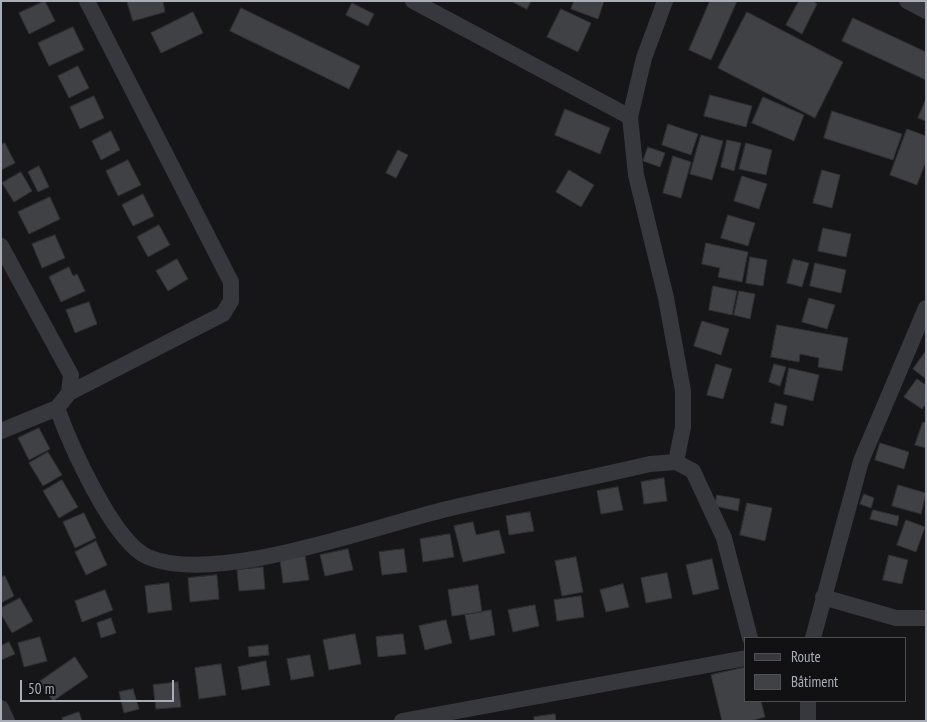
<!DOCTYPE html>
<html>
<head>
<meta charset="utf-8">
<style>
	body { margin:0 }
	#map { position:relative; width:927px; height:722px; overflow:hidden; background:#161618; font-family:"PT Sans Narrow",sans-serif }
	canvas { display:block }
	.frame { position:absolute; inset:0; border:2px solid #a8adb8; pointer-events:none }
	.legend { position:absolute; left:744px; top:637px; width:162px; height:65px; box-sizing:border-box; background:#111113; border:1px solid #4d4f55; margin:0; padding:6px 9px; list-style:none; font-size:15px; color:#a8adb8 }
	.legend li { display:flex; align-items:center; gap:10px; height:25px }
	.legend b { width:25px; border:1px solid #4d4f55 }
	.scale { position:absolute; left:20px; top:680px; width:154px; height:22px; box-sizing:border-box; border:2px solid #a8adb8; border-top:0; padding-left:6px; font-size:15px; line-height:18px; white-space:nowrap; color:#a8adb8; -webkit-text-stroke:4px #111113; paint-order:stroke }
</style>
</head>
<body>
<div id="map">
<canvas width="927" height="722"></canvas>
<div class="frame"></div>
<ul class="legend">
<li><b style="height:6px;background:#37383d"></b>Route</li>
<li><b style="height:14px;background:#404145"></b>Bâtiment</li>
</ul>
<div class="scale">50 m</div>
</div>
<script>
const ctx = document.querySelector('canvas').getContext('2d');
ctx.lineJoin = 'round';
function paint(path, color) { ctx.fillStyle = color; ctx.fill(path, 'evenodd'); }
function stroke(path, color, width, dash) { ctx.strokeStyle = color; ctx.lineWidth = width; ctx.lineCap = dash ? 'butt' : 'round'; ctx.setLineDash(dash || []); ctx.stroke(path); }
const building = new Path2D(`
	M45,1L55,21L29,34L19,13Z
	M127,1H165L163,2L165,12L133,21Z
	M511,1H531L527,9Z
	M574,1H604L598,19L571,9Z
	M710,1H737L711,60L689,50Z
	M799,1H813L817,4L802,34L786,25Z
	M352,3L374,14L368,26L346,15Z
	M241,8L360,66L349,89L230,31Z
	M561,9L591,23L578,52L547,37Z
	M193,12L203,33L161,53L151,33Z
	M747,12L843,62L815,118L718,68Z
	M853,18L926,52V80L842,41Z
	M73,27L84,50L49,66L38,43Z
	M78,66L89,88L69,98L58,76Z
	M710,95L752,106L746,127L704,116Z
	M94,96L104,118L80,129L70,107Z
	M763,97L804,115L794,141L752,123Z
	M926,99V121L918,118Z
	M565,109L610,128L600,154L555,135Z
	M832,111L902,134L893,160L824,138Z
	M668,124L698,134L691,155L662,145Z
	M907,129L926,136V161L917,185L890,175Z
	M111,131L120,150L101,160L92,141Z
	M701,135L723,141L712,180L690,174Z
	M727,140L741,143L734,171L721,167Z
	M5,143L15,163L1,170V145Z
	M746,143L772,150L766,175L739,169Z
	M648,147L665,153L660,167L643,161Z
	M398,150L408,155L396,178L386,173Z
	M673,156L691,162L681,198L663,193Z
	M128,160L141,185L118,196L106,171Z
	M39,166L49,187L38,192L28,172Z
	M569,170L594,185L581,207L556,192Z
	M822,170L840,175L832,208L813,203Z
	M21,172L32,191L14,202L2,183Z
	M742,176L767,184L759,209L734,201Z
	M143,194L154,216L133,226L122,205Z
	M50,197L60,219L29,234L18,212Z
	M728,215L755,223L748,246L721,238Z
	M159,225L170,245L148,257L137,237Z
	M823,228L851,234L846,257L818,251Z
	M55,235L65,258L42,268L32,244Z
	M706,243L748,252L742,282L718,277L720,268L702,264Z
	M750,257L767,260L763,286L746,283Z
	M177,259L188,279L168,291L156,271Z
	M793,259L809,263L802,287L787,283Z
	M815,263L846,270L841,293L810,286Z
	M69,267L73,276L77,274L85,291L61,302L49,277Z
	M713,286L737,291L732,315L709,310Z
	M739,291L755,294L750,319L734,315Z
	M809,298L835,305L827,329L802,322Z
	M89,302L97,324L75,333L66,310Z
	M702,321L729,329L721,355L694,346Z
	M777,325L848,338L842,371L818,367L819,358L800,354L799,362L771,357Z
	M926,351V379L913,369Z
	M716,364L732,369L723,399L707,395Z
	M774,364L786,367L780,386L769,382Z
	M789,368L819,375L813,401L784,394Z
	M917,379L926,385V404L922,409L904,397Z
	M775,403L787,406L783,426L771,423Z
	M923,422L926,423V448L915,445Z
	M39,428L50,449L29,460L18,438Z
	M880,443L909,452L904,469L875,460Z
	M48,452L62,475L43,486L29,463Z
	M664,478L667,501L644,504L641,482Z
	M62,480L78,507L59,518L43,491Z
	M898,485L926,493L921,514L892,506Z
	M618,487L623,510L601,514L597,491Z
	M864,494L874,498L871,508L860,504Z
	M717,495L740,499L738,511L715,506Z
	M747,503L772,508L765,541L740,535Z
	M873,510L899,516L897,526L870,519Z
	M530,512L534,531L509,535L506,516Z
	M84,513L96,538L75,548L63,522Z
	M906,520L925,527L916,552L897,545Z
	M473,522L476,535L499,530L505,553L463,562L454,526Z
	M450,534L454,557L423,562L420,539Z
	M96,541L107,565L86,575L75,552Z
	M348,549L353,570L325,576L320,555Z
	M404,549L407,572L382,575L379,552Z
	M889,555L908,560L902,584L883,580Z
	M305,556L309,580L283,583L280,559Z
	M576,557L583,592L562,596L555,561Z
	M712,559L719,589L693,595L686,565Z
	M263,567L265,589L239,591L237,570Z
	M667,573L672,598L646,603L641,578Z
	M217,575L219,599L190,602L188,578Z
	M5,576L14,596L1,603V577Z
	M169,583L172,610L148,613L145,586Z
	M623,584L629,607L606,612L600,590Z
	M478,585L482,612L452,616L448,590Z
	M105,590L113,610L82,622L75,601Z
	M581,596L584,617L557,621L554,600Z
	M20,598L33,621L12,633L1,614V608Z
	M535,605L539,626L513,632L508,610Z
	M491,610L495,635L470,640L465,615Z
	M111,618L116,633L101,638L97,623Z
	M446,620L452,643L425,650L419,626Z
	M355,634L361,664L329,670L323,640Z
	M403,634L406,654L378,657L376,637Z
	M40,637L47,661L24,667L18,643Z
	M9,642L15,654L1,660V646Z
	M268,645L269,655L249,657L248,647Z
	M310,655L314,676L291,680L287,659Z
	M75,657L88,677L53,701L39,682Z
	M266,661L270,685L242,690L238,667Z
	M221,664L226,695L199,699L195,668Z
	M746,667V701H761L765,717L750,721H722L711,675Z
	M178,682L181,707L156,709L153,685Z
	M133,689L139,709L124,713L119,692Z
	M79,712L82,721H63L62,718Z
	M555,714L556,721H534V717Z`);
paint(building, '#404145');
stroke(building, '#303034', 1);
stroke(new Path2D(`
	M413,1L630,117
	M665,1L644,58L630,117L636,175L666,298L683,391V427L676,462
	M907,1L926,11
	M1,246L71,375L69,393L57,408L1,431
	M69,393L223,314L231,301V282L87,1
	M57,408C70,444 113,542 148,557C216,586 375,526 447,509C514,493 582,480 650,464L676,462L693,471L724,538L750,638
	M823,597L896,618H926
	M813,638L861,461L926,308
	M1,708L7,721
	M402,721L746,658
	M808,721V701`), '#37383d', 16);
</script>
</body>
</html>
